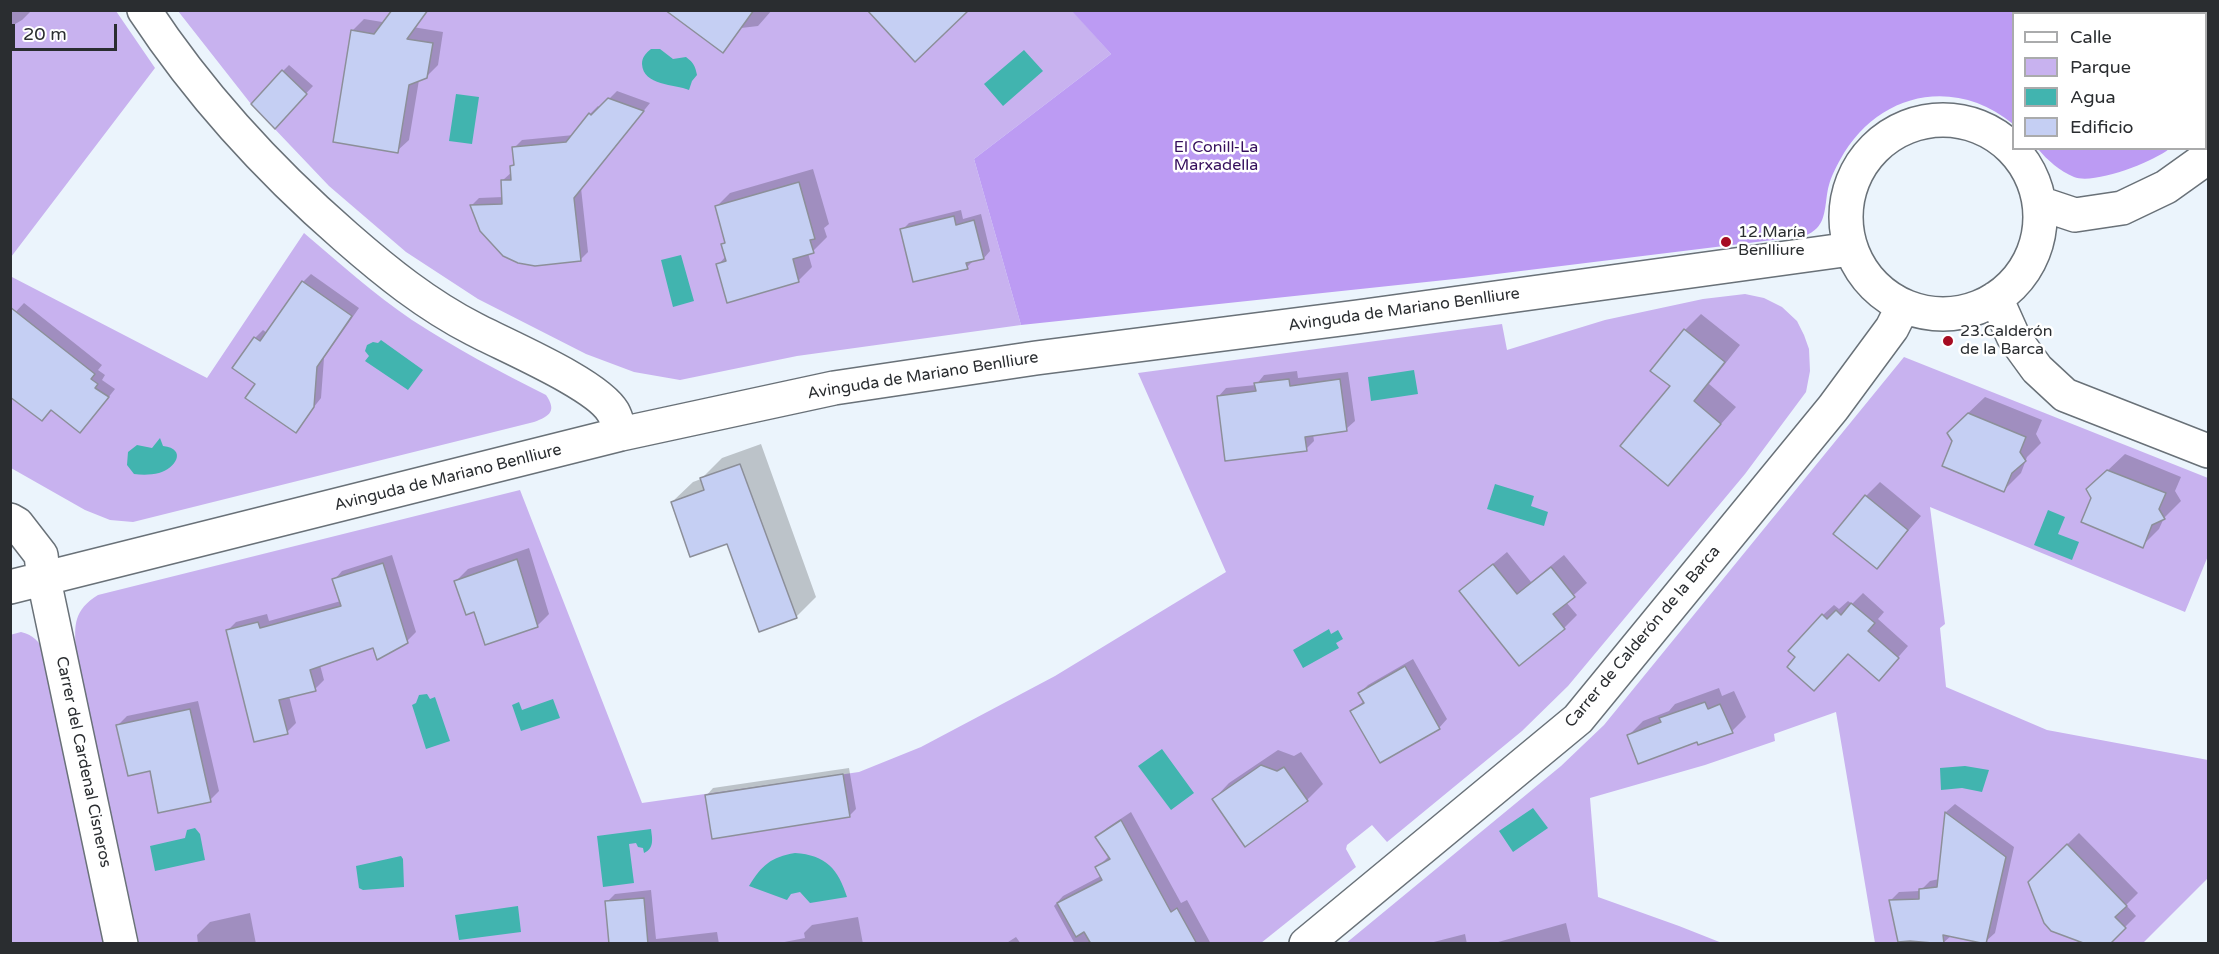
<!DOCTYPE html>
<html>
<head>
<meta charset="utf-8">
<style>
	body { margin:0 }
	#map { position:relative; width:2219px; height:954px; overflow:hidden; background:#ebf4fc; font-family:"Varela Round",sans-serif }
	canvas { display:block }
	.frame { position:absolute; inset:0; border:12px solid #2a2d30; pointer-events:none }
	.legend { position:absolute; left:2012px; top:12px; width:195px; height:138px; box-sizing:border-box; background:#fff; border:2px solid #aaabac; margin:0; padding:8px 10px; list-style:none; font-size:18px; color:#2a2d30 }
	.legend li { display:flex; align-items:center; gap:12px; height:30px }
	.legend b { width:30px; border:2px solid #aaabac }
	.scale { position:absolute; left:12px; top:24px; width:105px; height:27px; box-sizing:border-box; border:3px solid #2a2d30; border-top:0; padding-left:8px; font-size:18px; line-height:21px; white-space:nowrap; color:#2a2d30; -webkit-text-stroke:4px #fff; paint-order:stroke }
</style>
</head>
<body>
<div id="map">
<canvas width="2219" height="954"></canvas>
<div class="frame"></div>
<ul class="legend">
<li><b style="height:8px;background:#fff"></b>Calle</li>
<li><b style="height:16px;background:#c8b2ef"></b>Parque</li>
<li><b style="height:16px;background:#41b4af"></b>Agua</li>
<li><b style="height:16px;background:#c5cff3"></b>Edificio</li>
</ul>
<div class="scale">20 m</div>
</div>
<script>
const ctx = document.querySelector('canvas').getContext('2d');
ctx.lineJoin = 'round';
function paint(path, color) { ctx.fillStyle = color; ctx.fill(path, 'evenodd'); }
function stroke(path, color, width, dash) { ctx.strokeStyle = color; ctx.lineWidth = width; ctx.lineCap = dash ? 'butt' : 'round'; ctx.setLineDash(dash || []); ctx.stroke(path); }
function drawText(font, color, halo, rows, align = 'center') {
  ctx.font = font + ' "Varela Round",sans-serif'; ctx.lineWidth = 5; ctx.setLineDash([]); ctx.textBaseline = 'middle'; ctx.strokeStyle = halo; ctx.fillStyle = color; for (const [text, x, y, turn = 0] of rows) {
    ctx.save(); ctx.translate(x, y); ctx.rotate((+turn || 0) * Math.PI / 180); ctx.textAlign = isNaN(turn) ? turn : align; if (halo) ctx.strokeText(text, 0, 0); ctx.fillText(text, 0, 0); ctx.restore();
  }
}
paint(new Path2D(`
	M11,10L116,11L155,68L11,257Z
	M1072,10L1111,54L974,159L1021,325L797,356L680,380L634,372L586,354L478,299L406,252L329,186L251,104L178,11Z
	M304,233C339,263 374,294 412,320C455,348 500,372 546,395C557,411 550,416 534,422L133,522L110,520L85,510L11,468L10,276L207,378Z
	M1745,294L1764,298L1782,307L1797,321L1804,335L1809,349L1810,371L1806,392L1745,474L1568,686L1522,731L1387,842L1372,825L1347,845L1346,849L1356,867L1261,943H139L76,650C74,624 74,610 98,595L520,490L642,803L859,772L921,747L1055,676L1226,572L1138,373L1502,324L1507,350L1605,320L1703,299Z
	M1904,357L2208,478V556L2185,612L1930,507L1945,624L1940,628L1946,687L2047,730L2208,760V878L2143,943H1875L1836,712L1774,734L1775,741L1705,765L1590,798L1598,897L1679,926L1722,943L1345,944L1561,766L1604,725Z
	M21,632C33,635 39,641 44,651L107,943H11L10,635Z`), '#c8b2ef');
paint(new Path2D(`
	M1072,11H2208V113L2206,117V14H2014L2013,124C1954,75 1876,93 1840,160C1836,167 1831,177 1829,185C1825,198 1827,218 1817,228C1814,231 1809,234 1805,236L1464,278L1021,325L974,159L1111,54Z
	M2038,149H2169C2153,162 2094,185 2074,177C2060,171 2047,160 2038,149Z`), '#bc9bf3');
paint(new Path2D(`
	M651,49H660L673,59L686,57C694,63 695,66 697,75L692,81L689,90C675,84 643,86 642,64C642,57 646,53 651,49Z
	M1024,50L1043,71L1003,106L984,84Z
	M456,94L479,97L472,144L449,141Z
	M681,255L694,301L673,307L661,260Z
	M381,340L423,370L408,390L365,361L369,356L365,351L367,345L373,342L378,343Z
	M1414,370L1418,394L1371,401L1368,377Z
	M160,438L163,446C188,449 175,469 159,473C151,475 142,475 134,474L127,465L128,452L137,445L152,448Z
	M1495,484L1534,496L1531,506L1548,512L1544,526L1487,509Z
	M2048,510L2065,517L2058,534L2079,542L2072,560L2034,545Z
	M1329,629L1331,634L1338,630L1343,639L1336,643L1339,648L1303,668L1293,650Z
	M427,694L430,699L435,697L450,741L426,749L412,705L416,703L419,695Z
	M553,699L560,718L521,731L512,705L519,702L522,710Z
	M1162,749L1194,793L1171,810L1138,766Z
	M1965,766L1989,770L1982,792L1962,788L1941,790L1940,768Z
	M1533,808L1548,828L1513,852L1499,831Z
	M195,828L200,834L205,860L155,871L150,846L185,838L187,830Z
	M651,829C652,838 655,848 644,853L643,848L638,847L636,843L629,844L634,883L603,887L597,836Z
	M795,853C826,855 838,869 847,897L810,903L800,892L791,894L787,900L749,886C762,865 771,857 795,853Z
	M401,856L403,859L404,887L363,890L359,888L356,866Z
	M518,906L521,932L459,940L455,915Z`), '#41b4af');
paint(new Path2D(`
	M10,10H32L22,20L10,27Z
	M682,10H772L758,26L741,28L729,44Z
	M364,19L443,32L438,65L426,77L419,80L409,140L397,151L353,30Z
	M289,65L313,86L281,120L283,71Z
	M617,91L650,103L581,188L588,252L580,260L471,206L479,198L503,197V180L512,172V166L516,163L514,148L522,140L574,135L590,114L598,106L600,108Z
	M813,169L829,224L824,228L827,237L813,251L808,253L812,267L798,281L718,265L726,256L722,245L726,241L716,207L730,193Z
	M961,210L963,219L981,214L990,251L984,258L974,260L967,267L902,230L909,223Z
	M311,274L359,308L324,358L321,398L295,431L257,384L255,338L263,330L267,333L303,282Z
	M24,303L102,365L98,370L105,375L102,380L115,389L88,423L10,318Z
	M1701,314L1740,345L1709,384L1736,407L1668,484L1672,386L1652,371L1685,330Z
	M1297,371L1298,378L1348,372L1355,421L1346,429L1313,434L1314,441L1306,449L1218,397L1226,388L1256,385L1264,375Z
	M1985,397L2042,420L2036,434L2041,443L2027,457L2021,473L2004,490L1965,416Z
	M761,444L816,597L796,617L728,542L672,502L693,482L701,479L722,458Z
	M2125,454L2181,477L2175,491L2181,501L2164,518L2159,529L2142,546L2093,498L2088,489Z
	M1880,482L1921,516L1877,567L1866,496Z
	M529,548L549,614L537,626L475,610L456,581L468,569Z
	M1507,552L1531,582L1564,555L1587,583L1566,602L1577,615L1564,628L1461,591Z
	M392,555L416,632L407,641L374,646L320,665L324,680L315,689L289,696L296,723L287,732L227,631L236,622L267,614L269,621L341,601L334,580L342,571Z
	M1863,593L1884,612L1878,619L1908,646L1879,679L1823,615L1834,605L1839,609L1848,601L1852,604Z
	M1413,659L1447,719L1439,728L1352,711L1364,701L1360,693L1368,685Z
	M1719,688L1722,696L1734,691L1746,717L1732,731L1698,740L1629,735L1643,721L1669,711L1675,704Z
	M198,701L219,791L210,800L151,770L118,725L127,716Z
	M1278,750L1294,756L1301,752L1323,784L1307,800L1214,799L1229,783Z
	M849,768L856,809L849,816L707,795L713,788Z
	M1955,804L2014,847L1995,933L1985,942L1952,935L1943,943L1890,901L1899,892L1920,891L1930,881L1939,879L1946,812Z
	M1131,812L1181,903L1187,900L1211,944H1075L1054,906L1063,896L1101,876L1097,868L1109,856L1097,838L1107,828Z
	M2079,833L2138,893L2126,905L2136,916L2108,944L2029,882Z
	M651,890L656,939L717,932L719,944H611L607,902L615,894Z
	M250,913L256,944H198L197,935L210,922Z
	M858,917L863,944H774L805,938L804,933L812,925Z
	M1566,923L1571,944H1491Z
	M1465,934L1467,944H1426Z
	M1016,937L1021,944H1005Z`), '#0003');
const building = new Path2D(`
	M392,10H428L407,39L433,43L427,78L409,85L398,153L333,142L351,30L374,34Z
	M665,10H754L723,53Z
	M867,10H969L915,62Z
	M282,70L307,94L275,129L251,104Z
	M608,98L644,111L574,198L581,261L535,266L518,263L503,256L480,231L470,205L502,204L501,180H511L510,166L514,165L512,147L566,142L589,113L591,115Z
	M799,182L815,239L810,240L814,253L793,259L799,282L727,303L716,264L726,261L721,244L725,243L715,206Z
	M954,216L956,225L974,220L984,259L966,263L968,269L913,282L900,229Z
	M302,281L352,316L317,367L314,407L296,433L245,398L255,384L232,368L254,337L260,341Z
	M10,307L95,374L91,379L98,384L95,388L109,397L80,433L51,410L42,421L10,397Z
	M1684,329L1725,362L1694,401L1721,424L1668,486L1620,446L1670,386L1650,371Z
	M1289,379L1290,386L1340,379L1347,431L1305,437L1307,451L1225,461L1217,396L1256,391L1254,383Z
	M1968,413L2026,437L2020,452L2026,461L2012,473L2004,492L1942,466L1952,441L1947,433Z
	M740,464L797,618L759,632L727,544L690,557L671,502L704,490L700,478Z
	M2107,470L2166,493L2159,509L2165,519L2152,525L2143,548L2081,522L2091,498L2086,489Z
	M1865,495L1908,530L1877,569L1833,534Z
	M517,559L538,627L485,645L474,612L466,615L454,581Z
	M383,563L408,643L377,660L373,648L310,670L316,691L279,700L288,734L254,742L226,630L258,622L260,628L341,606L332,579Z
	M1493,564L1517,594L1551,567L1575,597L1553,614L1565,629L1519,666L1459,591Z
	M1851,603L1875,623L1868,631L1899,658L1879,681L1848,654L1814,691L1787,667L1795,657L1788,651L1822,614L1827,619L1836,610L1841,615Z
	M1405,666L1440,729L1380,763L1350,711L1364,703L1358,693Z
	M1705,702L1708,709L1720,704L1733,733L1698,745L1697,742L1638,764L1627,735L1661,722L1659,718Z
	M190,709L211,802L158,813L150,771L128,776L116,725Z
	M1261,765L1277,771L1284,767L1308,801L1245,847L1212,799Z
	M843,774L850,817L712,839L705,795Z
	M1945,812L2006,857L1986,944L1943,935L1944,944L1910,941L1898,942L1889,900L1919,899V889L1937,887Z
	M1121,820L1171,912L1177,908L1197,944H1091L1084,932L1076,937L1057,903L1102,880L1095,867L1110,859L1095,837Z
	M2067,844L2127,906L2115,917L2126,928L2110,944H2086L2051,931L2044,923L2028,882Z
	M644,898L648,944H609L605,901Z`);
paint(building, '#c5cff3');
stroke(building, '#8c8f99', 1.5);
const minor = new Path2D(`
	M144,10C200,95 269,170 346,237C386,272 427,305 474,329C506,346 597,384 613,412C617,419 618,427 621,434
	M1846 217a97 97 0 1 1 194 0a97 97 0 1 1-194 0Z
	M2039,203L2075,215L2122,208L2166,187L2201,162L2208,154
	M1996,298L2013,336L2037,369L2065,395L2208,451
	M10,520L17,524L41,555L44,580L121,944
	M10,587L621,434L834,388L1036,358L1357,317L1851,249
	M1306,944L1578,719L1833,408L1892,328L1903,306`);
stroke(minor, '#697178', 36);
stroke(minor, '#fff', 33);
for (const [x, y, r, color] of [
	[1726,242,6,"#a60c22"],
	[1948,341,6,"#a60c22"]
]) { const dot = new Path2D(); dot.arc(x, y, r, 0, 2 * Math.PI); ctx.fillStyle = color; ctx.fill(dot); stroke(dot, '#fff', 2); }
drawText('16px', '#36105d', '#fff', [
	["El Conill-La",1216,148],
	["Marxadella",1216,166]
]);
drawText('16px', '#2a2d30', '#fff', [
	["12.María",1738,233],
	["Benlliure",1738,251],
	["23.Calderón",1960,332],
	["de la Barca",1960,350]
], 'left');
drawText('16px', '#2a2d30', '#fff', [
	["Avinguda de Mariano Benlliure",1404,310,-8],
	["Avinguda de Mariano Benlliure",923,376,-9],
	["Avinguda de Mariano Benlliure",448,478,-14],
	["Carrer de Calderón de la Barca",1643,637,-50],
	["Carrer del Cardenal Cisneros",83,762,78]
]);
</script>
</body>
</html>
